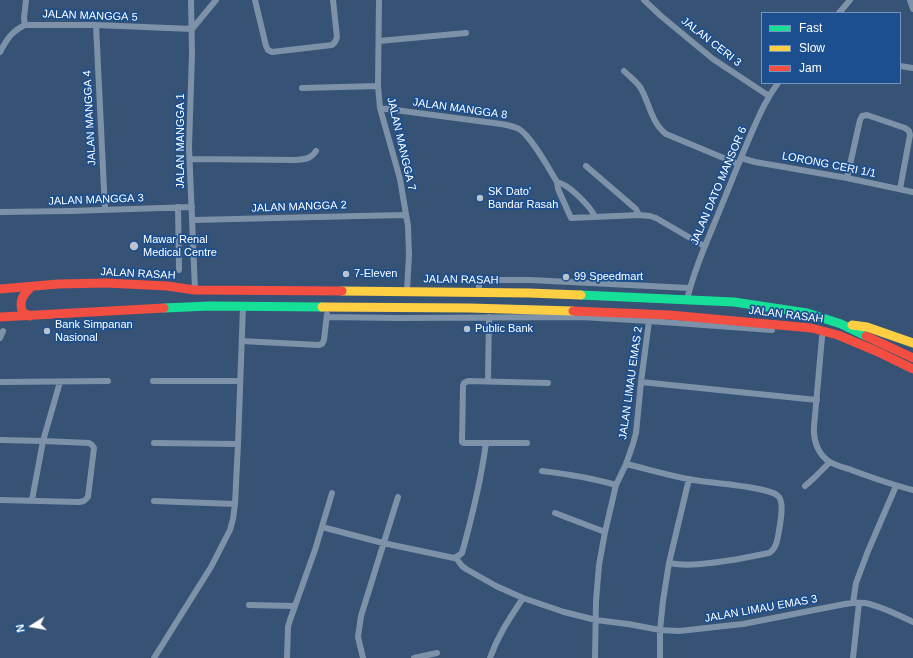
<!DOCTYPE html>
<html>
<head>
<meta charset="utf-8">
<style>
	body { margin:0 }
	#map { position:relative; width:913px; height:658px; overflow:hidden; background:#365274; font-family:Arial,sans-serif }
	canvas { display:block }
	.legend { position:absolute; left:761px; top:12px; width:140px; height:72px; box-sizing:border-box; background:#1b4f8f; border:1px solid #7695bc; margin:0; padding:5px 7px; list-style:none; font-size:12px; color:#fff }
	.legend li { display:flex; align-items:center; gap:8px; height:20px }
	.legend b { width:20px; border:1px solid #7695bc }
	.north { position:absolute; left:12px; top:606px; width:40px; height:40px; -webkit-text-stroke:3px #1b4f8f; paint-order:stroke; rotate:259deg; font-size:11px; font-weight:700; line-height:16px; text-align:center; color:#fff }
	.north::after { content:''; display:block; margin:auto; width:14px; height:18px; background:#fff; clip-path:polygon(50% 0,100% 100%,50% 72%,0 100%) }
</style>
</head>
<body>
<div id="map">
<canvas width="913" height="658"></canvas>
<ul class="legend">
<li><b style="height:5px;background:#16e098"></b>Fast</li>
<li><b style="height:5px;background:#ffcf43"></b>Slow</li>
<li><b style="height:5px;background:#f24e42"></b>Jam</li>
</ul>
<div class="north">N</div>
</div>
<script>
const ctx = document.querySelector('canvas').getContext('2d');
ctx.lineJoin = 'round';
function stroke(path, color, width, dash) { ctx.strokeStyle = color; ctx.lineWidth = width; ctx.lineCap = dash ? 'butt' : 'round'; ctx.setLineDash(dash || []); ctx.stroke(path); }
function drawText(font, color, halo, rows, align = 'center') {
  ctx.font = font + ' Arial,sans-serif'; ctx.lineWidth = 3.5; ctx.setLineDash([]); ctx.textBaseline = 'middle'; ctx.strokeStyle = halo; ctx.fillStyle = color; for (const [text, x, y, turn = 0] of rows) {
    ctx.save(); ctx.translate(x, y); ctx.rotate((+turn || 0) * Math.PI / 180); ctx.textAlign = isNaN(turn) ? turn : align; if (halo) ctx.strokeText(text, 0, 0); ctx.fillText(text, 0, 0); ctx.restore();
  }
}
stroke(new Path2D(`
	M191,0L192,53L189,147L195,290
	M255,0L266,46L268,50L272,52L332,45C335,43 336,41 337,37L333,0
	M379,0L378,86L380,108L400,179L408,226L409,255L407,291
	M644,0L661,16L713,59L769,96
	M910,0L913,9
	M839,13L850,0
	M25,25L24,18L26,0
	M96,25L105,210
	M192,29L216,0
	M379,41L466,33
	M0,52C7,39 12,31 25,25H96L192,29
	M900,66L913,68
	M624,71C629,76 636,81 640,87C649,101 651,123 666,134L738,164
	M302,88L378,86
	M380,108L501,124C507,125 513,126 519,129C531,136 549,169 557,182
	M741,158L755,162L847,178L913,192
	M190,159L296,160C305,159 311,159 316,151
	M586,166L636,209L639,215
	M847,178L860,120L862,116L867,115L905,128L909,131L910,135L900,189
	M178,207L179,270
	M0,212L71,211L192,207
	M595,217C592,208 574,191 566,186C563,184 560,183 557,182L558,189L571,218L639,215L650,216L656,218L704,246
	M193,220L359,216L406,215
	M479,292V280H530L689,288
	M687,300C695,266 710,235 723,202C732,180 741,157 751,134C759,116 766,99 778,83
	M327,317L399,318L581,317L649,321L772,330
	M822,337L814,427C813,440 818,455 830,462C837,466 846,468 854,471C873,478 893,485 913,490
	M0,338L3,331
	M242,341L318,345L322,344L324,340L327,314
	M153,381H240
	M488,381L489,317
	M0,382L108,381
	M641,382L817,400
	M0,440L43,441L32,500
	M154,443L238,444
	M527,443H464L462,442L463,386L464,383L468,381L548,383
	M626,464C647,469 667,475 688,479C714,484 741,484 767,491C771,492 775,493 778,496C784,501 781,518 780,525C778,534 778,548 769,553C750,557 730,561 710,563C696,565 683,566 669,563
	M542,471C567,474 592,478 616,485
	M805,486L814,478L830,462
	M0,500L79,502L84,501L88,497L94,448L92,445L89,443L43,441L60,382
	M154,501L235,504
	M555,513L605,532
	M322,527L383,543L454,558L458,556L462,553C472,517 481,480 486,443
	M456,558L462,566L466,569L496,586L523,598L564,612L596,620L628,624L660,630L679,631L743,624L845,604C851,603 858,602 865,603C881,606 898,615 913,622
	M853,603L856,583L868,551L896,486
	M249,605L294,606
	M154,658L211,567L230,530L233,519L235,504L238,444L243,306
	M287,658L288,627L290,620L315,550L332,493
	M363,658L358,637L361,616L398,497
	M414,658L437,653
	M490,658C498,635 510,618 523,598
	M595,658L596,601L599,565L605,532L616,485L626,464L633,444L636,433L641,382L649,321
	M660,658V630L663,601L669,563L689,479
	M853,658L859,603`), '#7d92a8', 6);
stroke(new Path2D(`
	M581,295L734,302L807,313L841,324L866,336
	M164,308L210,306L322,307`), '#16e098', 9);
stroke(new Path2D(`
	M342,291L529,293L581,295
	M322,307L470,308L573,311
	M852,325L867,327L913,343`), '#ffcf43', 9);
stroke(new Path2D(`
	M0,289L58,284L106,283L167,286L195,290L342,291
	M573,311L670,315L811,328L838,335L876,351L913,369
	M30,316L23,313C18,301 23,295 31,287
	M0,317L164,308
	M866,336L913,358`), '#f24e42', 9);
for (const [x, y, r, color] of [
	[480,198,4,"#b9c2ce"],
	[134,246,5,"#b9c2ce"],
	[346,274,4,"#b9c2ce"],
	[566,277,4,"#b9c2ce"],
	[467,329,4,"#b9c2ce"],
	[47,331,4,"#b9c2ce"]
]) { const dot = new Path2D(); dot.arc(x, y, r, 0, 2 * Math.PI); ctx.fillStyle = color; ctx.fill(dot); stroke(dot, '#1b4f8f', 1.5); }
drawText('11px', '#fff', '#1b4f8f', [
	["JALAN MANGGA 5",90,16,2],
	["JALAN CERI 3",711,42,38],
	["JALAN MANGGA 8",460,109,8],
	["JALAN MANGGA 4",90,118,-93],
	["JALAN MANGGA 1",181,141,-90],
	["JALAN MANGGA 7",401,144,77],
	["LORONG CERI 1/1",829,165,11],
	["JALAN DATO MANSOR 6",719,186,-67],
	["JALAN MANGGA 3",96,200,-2],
	["JALAN MANGGA 2",299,207,-2],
	["JALAN RASAH",138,274,3],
	["JALAN RASAH",461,280,1],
	["JALAN RASAH",786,315,7],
	["JALAN LIMAU EMAS 2",631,383,-82],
	["JALAN LIMAU EMAS 3",761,609,-10]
]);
drawText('11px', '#fff', '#1b4f8f', [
	["SK Dato'",488,192],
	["Bandar Rasah",488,205],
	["Mawar Renal",143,240],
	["Medical Centre",143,253],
	["7-Eleven",354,274],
	["99 Speedmart",574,277],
	["Bank Simpanan",55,325],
	["Nasional",55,338],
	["Public Bank",475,329]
], 'left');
</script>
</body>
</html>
